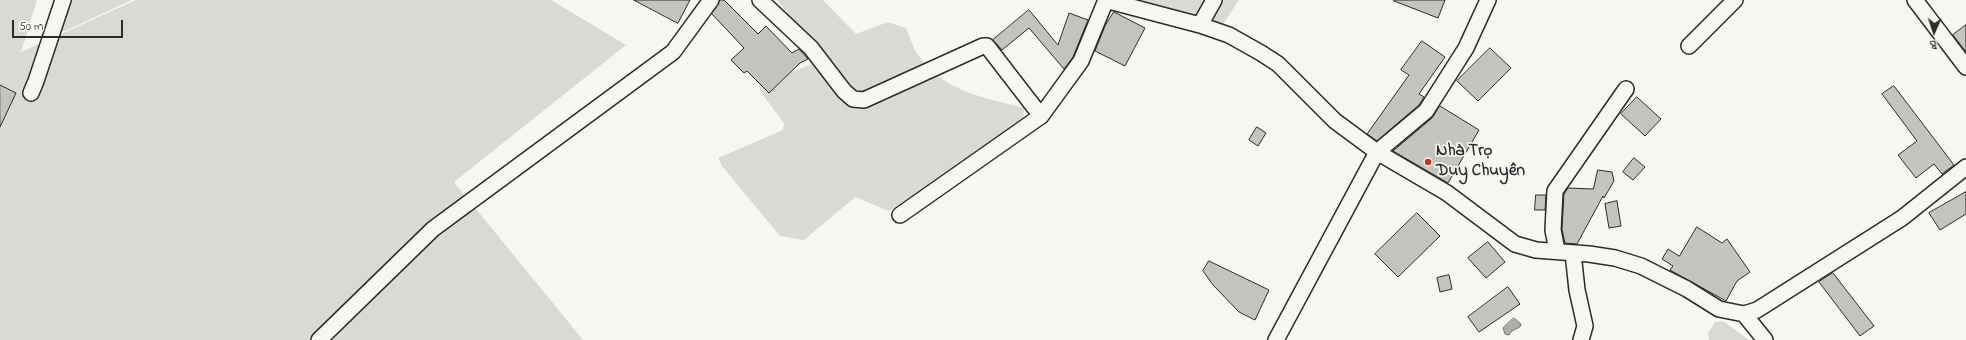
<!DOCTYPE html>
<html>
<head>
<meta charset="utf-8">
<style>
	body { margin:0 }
	#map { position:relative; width:1966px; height:340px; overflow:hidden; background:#f6f6f2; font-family:"Indie Flower",sans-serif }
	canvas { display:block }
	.north { position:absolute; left:1914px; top:12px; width:40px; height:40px; -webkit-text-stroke:3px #f6f6f2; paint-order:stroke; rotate:183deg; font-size:11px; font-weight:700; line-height:16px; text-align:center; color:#2b2b2b }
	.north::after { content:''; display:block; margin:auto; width:14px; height:18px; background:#2b2b2b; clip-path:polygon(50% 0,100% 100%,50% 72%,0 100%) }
	.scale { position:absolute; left:12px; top:20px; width:111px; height:18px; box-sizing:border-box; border:2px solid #2b2b2b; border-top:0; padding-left:5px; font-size:12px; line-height:14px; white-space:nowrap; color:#2b2b2b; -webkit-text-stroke:3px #f6f6f2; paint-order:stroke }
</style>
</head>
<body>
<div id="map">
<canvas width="1966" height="340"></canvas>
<div class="north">B</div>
<div class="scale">50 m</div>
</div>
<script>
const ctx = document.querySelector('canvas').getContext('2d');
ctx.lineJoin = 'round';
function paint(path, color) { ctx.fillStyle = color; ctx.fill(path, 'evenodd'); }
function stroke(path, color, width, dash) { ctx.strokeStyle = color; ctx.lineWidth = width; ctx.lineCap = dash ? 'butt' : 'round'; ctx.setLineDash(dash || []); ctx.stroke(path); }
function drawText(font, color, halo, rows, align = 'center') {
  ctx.font = font + ' "Indie Flower",sans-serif'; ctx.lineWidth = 3.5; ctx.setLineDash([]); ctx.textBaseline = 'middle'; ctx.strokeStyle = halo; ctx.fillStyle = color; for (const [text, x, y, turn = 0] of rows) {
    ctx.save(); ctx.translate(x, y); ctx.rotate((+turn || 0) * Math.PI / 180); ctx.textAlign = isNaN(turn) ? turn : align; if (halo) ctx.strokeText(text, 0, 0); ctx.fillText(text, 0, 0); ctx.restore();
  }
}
paint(new Path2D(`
	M0,0H37L21,52L136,0H551L626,45L454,182L583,340H0Z
	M53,0H132L45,40L42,35Z
	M777,0H823L856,34L888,22L906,28C910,37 913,49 919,56C946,93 984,97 1024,108L1023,121L889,211L855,197L804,240L780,236L722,166L718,158L783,130L784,123L760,91L759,85L812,64L816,51Z
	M1129,0H1239L1223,24L1216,27Z
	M1723,321L1749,340H1709L1708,333L1715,322Z`), '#d9d9d5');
const water = new Path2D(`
	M1514,318L1521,324L1520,327L1512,331L1509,335L1505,334L1503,328Z`);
paint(water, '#aeaeab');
stroke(water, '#7a7a78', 1);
const building = new Path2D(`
	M634,0H690L678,23Z
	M720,0H724L758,34L766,26L792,53L799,49L808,59L800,63L769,93L747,71L744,73L731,60L744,48L712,14Z
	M1394,0H1445L1438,18L1394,1Z
	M1029,10L1058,45L1069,13L1088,20L1073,57L1064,69L1029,28L1002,50L993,40Z
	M1114,12L1145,28L1125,66L1095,51L1105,26Z
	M1966,25V52L1953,35Z
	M1422,41L1445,57L1419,94L1424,97L1419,105L1377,141L1367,134L1409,75L1401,70Z
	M1490,48L1511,68L1478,101L1457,81Z
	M0,85L16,93L0,127Z
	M1894,86L1954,165L1942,174L1934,164L1916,178L1898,155L1917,141L1882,94Z
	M1637,97L1661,119L1645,136L1621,114Z
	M1440,106L1479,130L1448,183L1393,151L1432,118Z
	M1257,127L1266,133L1258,146L1249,140Z
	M1634,158L1645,167L1633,180L1623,172Z
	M1598,170L1612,172L1614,181L1604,198L1603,196L1577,244L1565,243L1562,229L1564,194L1568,188L1593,189Z
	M1966,192V214L1940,230L1929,213Z
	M1536,195H1546L1545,210H1535Z
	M1617,201L1621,226L1609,228L1605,204Z
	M1417,213L1440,236L1398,277L1375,254Z
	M1697,227L1722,243L1727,239L1750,272L1737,281L1726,301L1670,270L1673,266L1662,259L1668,249L1679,256Z
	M1488,242L1505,262L1486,278L1468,258Z
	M1209,261L1269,290L1255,320L1239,312L1213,285L1203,271Z
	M1833,273L1874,326L1860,336L1819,282Z
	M1449,275L1452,289L1440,292L1437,278Z
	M1508,287L1520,304L1479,332L1468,317Z`);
paint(building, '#c3c3c0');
stroke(building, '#2b2b2b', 1);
const street = new Path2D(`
	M760,0L811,48L844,91L853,99L864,100L983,46H987L1041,116
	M1105,0L1200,25L1229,35L1261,53L1278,64L1335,121L1377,152L1447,193L1515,244L1536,250L1589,254L1615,258L1641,266L1687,289L1719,309L1744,314L1757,310L1902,218L1966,167
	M1915,0L1966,67
	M1200,25L1214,0
	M1689,46L1735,0
	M31,93L36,81L63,0
	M900,215L1041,116L1081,61L1106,0
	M1557,251L1553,230L1555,191L1626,89
	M1573,253L1577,290L1585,326L1581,340
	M1744,314L1765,340
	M319,340L433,229L673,52L711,0
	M1276,340L1377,152L1426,111L1466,48L1488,0`);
stroke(street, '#2b2b2b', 18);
stroke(street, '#f6f6f2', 15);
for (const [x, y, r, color] of [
	[1428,162,4,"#c8321e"]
]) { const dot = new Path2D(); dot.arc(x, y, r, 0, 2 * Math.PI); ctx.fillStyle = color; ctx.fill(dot); stroke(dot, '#f6f6f2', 1.5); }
drawText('bold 17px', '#2b2b2b', '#f6f6f2', [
	["Nhà Trọ",1436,152],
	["Duy Chuyên",1436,172]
], 'left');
</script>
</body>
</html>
